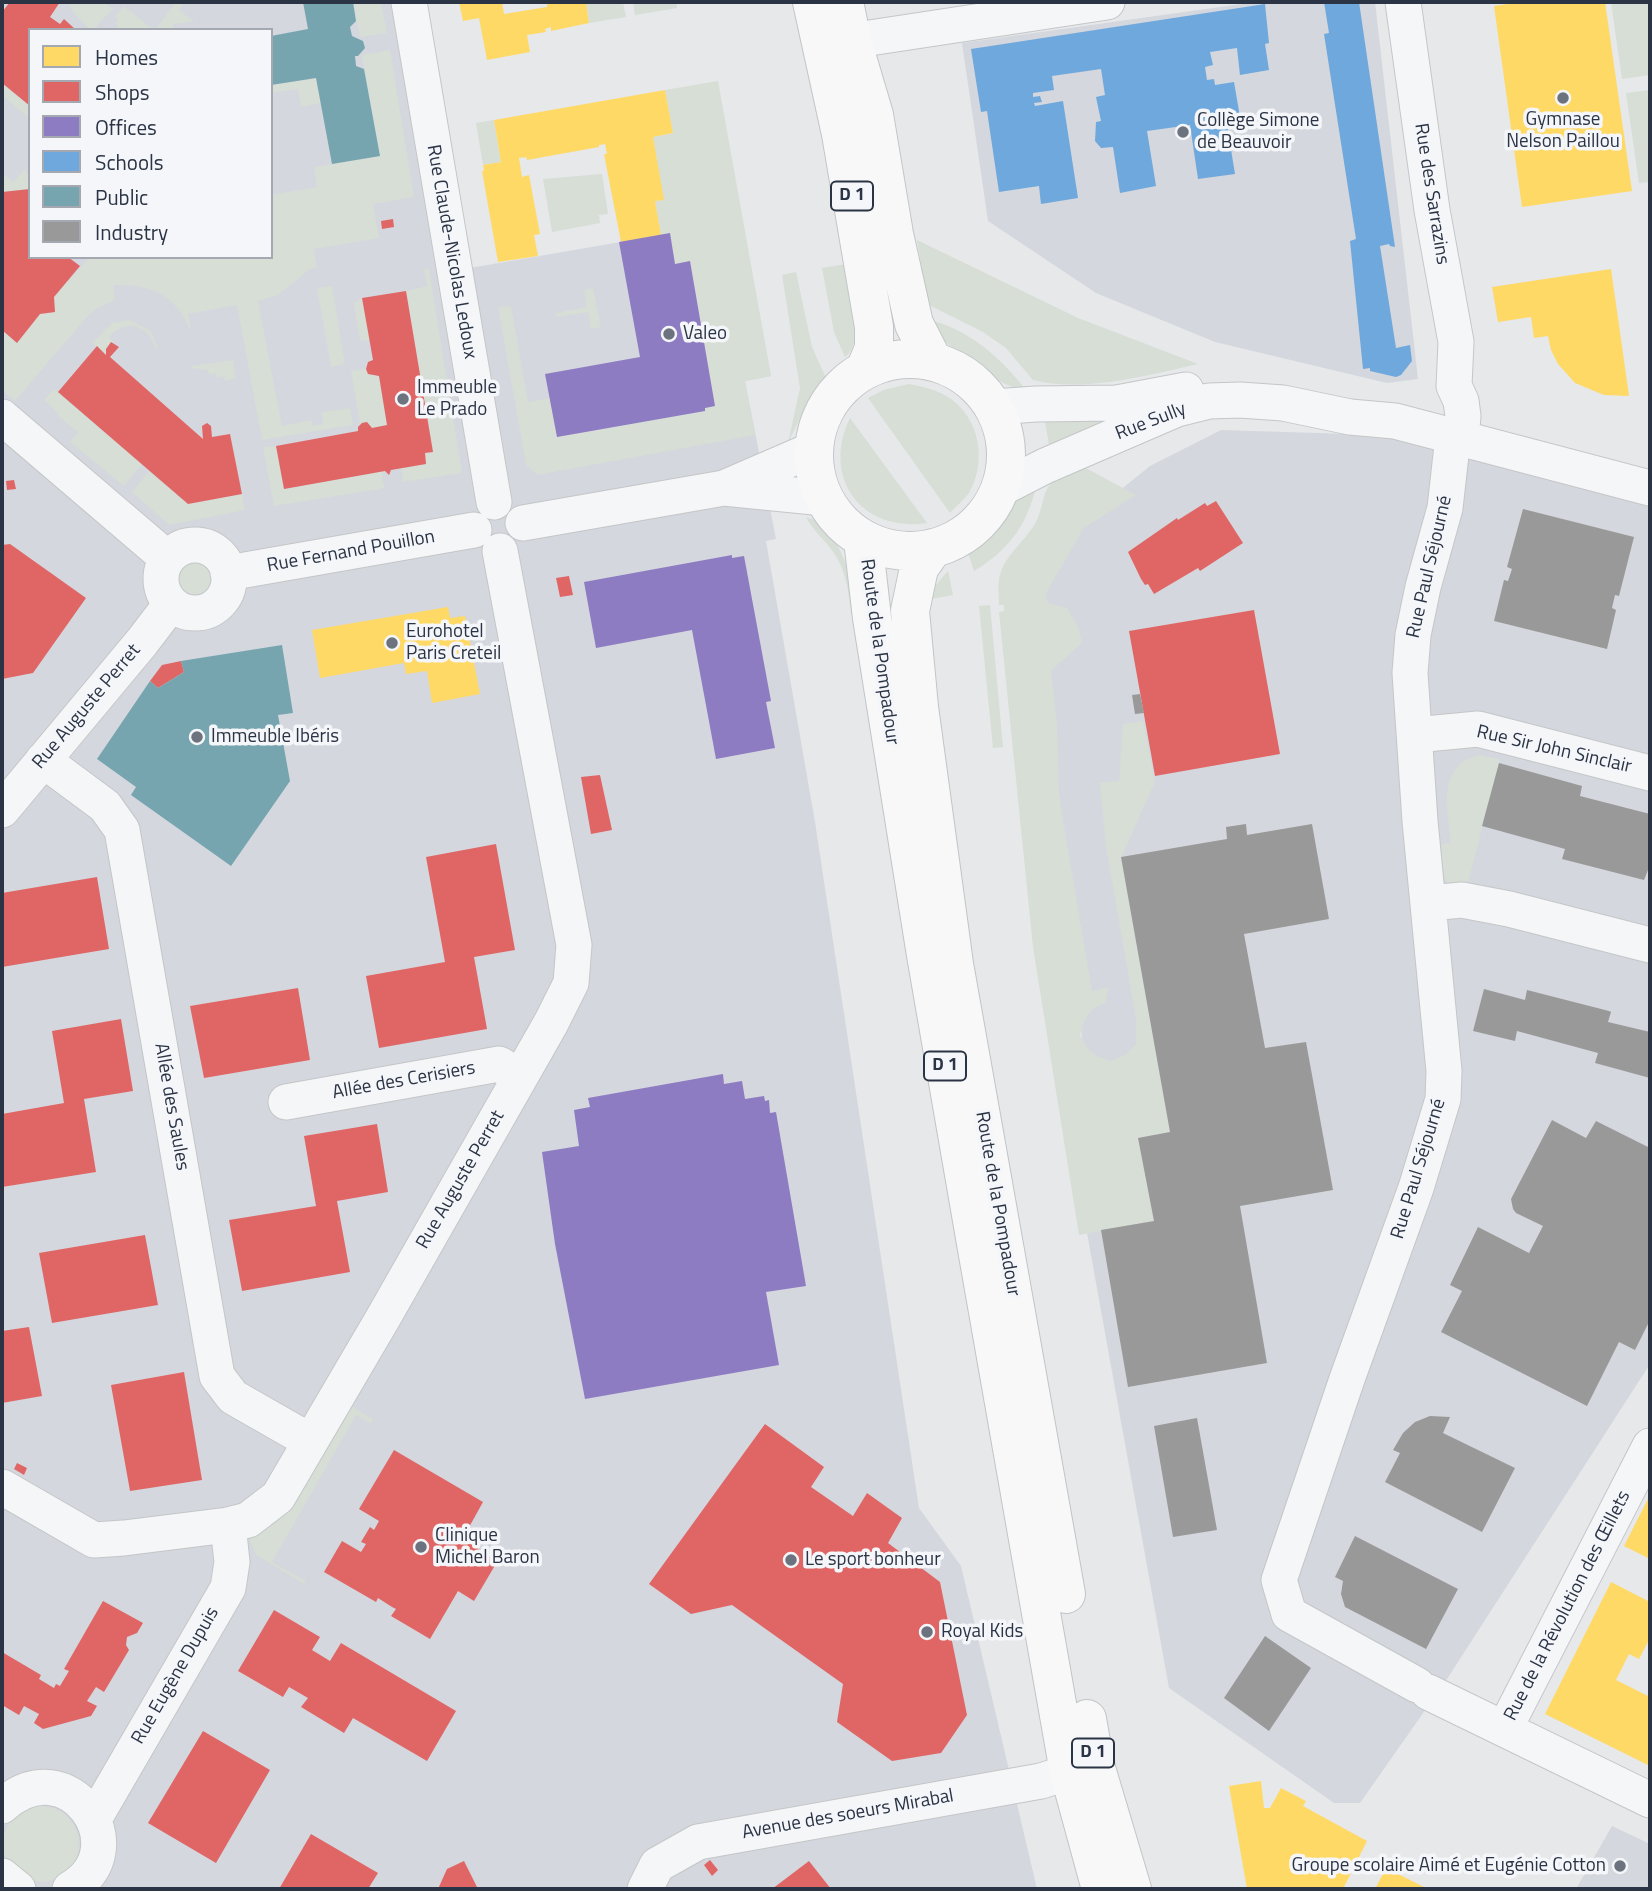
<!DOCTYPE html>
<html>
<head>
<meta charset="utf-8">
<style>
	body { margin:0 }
	#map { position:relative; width:1652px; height:1891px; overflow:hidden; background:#e6e8ea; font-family:"Titillium Web",sans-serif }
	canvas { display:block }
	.frame { position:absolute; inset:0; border:4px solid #2b3445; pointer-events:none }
	.legend { position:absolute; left:28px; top:28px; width:245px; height:231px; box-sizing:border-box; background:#f4f6f9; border:2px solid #a4a8b1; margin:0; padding:9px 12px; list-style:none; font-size:21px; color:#2b3445 }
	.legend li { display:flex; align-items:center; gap:14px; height:35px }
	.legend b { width:35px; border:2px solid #a4a8b1 }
</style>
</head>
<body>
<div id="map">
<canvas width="1652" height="1891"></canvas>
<div class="frame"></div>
<ul class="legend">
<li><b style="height:19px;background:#ffd966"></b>Homes</li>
<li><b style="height:19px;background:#e06666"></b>Shops</li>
<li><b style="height:19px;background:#8e7cc3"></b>Offices</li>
<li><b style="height:19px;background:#6fa8dc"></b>Schools</li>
<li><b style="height:19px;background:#76a5af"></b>Public</li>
<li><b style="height:19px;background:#999"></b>Industry</li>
</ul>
</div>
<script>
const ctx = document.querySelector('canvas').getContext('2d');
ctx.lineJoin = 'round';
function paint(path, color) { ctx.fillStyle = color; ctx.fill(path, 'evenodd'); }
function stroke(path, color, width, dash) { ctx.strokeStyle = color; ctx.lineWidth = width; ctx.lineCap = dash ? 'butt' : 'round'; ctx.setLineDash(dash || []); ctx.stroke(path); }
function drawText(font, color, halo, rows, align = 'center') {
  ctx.font = font + ' "Titillium Web",sans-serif'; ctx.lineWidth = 7; ctx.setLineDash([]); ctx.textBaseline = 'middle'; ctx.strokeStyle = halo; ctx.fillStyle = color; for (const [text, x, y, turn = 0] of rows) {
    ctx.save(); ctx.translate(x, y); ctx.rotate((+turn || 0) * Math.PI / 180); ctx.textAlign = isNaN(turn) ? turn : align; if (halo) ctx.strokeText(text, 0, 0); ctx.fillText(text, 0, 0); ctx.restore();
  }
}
paint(new Path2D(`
	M2,2H395L441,273L742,221L771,376L745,381L776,539L766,541L815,822L919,1508L961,1566L1037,1889H2ZM30,30H271V257H30Z
	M1256,2H1375L1418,379L1387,383L1215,342L1096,293L988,221L962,43Z
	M1221,430L1381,435L1650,507V1364L1447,1679L1360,1803H1334L1169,1688L1078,1183L1089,1113L1041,605L1046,575L1082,521L1150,466Z
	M1612,1826L1650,1844V1889H1576Z`), '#d4d7dd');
paint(new Path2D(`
	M68,2H103L113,9L93,30H90L71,10L72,9Z
	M176,2H185L179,10L195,22L173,24V30H155Z
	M353,2H381L387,33L360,37Z
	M586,2H626L623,3L626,17L589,23Z
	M676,2L677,8L635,15L633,2Z
	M1611,2H1650V75L1622,79Z
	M124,6L154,30H117L119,27L115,23L118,19L115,16Z
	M390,50L414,197L373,204L379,238L314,249L317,267L309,270L278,295L258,301L282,426L312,420L313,426L323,424L322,412L350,408L353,425L262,440L237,305L188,314L191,331C175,294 151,284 113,285L115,300L96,309L86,318L15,401L2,390V330L17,343L40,314L55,312L54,297L88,259L92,257H271V195L317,187L314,167L380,156L362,55Z
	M316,78L321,103L301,107L298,89L271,93V85Z
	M718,81L771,376L745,381L755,435L537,475L526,465L498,307L511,306L528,402L550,398L557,437L705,411V408L715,406L690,262L675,264L670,234L661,235L655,201L663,200L653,137L673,133L665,90Z
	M2,83L30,106V119L2,95Z
	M1650,90V182L1639,183L1626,93Z
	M494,120L501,162L483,165L476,123Z
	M25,169L28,174L30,189L2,192V173L13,182Z
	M602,174L608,214L599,215L600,223L552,232L543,179Z
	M917,240L1078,318L1198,364C1149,375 1083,393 1033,380L1006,348L983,332L931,306L927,298Z
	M847,264C850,286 866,343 845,357L834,332L822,268Z
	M424,269H429L462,473L402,482L403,475L400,468L426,464L425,453L433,452L406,291L427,286Z
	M796,272L812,347L826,378L807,404L788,443L800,388L782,275Z
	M332,286L345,364L331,367L317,288Z
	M593,288L601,327L591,329L588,312L557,317L556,313L587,307L584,290Z
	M362,298L370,340L360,341L354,303Z
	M925,319C968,328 1000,357 1026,390C996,385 993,373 970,358C950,346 939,340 925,319Z
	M130,320L151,331L158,349H155C150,324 125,319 109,337L114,342L106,349V355L92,343L112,323Z
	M233,360L236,378L225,381L224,376L217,378L216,373L209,375L208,370L191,368V366Z
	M366,369L368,374L379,376L387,425L372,428L367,422L360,424L351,371Z
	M909,384C924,387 938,390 951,399C980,420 987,462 969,493C964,500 956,506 950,513L868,398L884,390Z
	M54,389L142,464L124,486L70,442L78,432L57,415L58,413L44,400Z
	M1136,413L1051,456L1044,416Z
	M850,418L927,523C861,533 821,477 850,418Z
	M276,446L284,489L383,471L382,479L385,488L274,506L263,447Z
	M1082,466L1136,495L1084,528L1046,593L1048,603L1067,608L1079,629L1082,643L1051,671L1057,724L1059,796L1092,991L1109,987L1105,1003C1088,1009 1085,1018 1080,1035C1087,1050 1093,1056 1110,1061L1125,1055L1136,1044V1019L1106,847L1100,783L1119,781L1123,724L1143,721L1155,782L1121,858L1170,1132L1139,1138L1154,1221L1079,1235L1033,947L999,612L1004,611V605H999C999,594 997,582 1001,572C1006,555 1027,539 1036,522C1042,511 1042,496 1049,486C1056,475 1071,471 1082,466Z
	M149,471L188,504L242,494L245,510L169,525L132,492Z
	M1038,478C1029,522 1012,548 974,571L968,553L995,532L1024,488Z
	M806,517C841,527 852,581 859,612L851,614C849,593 846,570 834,553C825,540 813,531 806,517Z
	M177 579a18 18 0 1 1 36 0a18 18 0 1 1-36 0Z
	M948,571L953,595L931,599L935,586Z
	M990,605L1003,747L993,748L979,606Z
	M1480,755L1500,759L1467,887L1447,882L1444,876L1439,844L1451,843C1448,809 1435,765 1480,755Z
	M351,1406L373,1419L371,1424L356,1415L272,1562L306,1581L304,1584L256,1555L249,1538Z
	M3 1844a38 38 0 1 1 76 0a38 38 0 1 1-76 0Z`), '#d6ded6');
paint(new Path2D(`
	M459,2H502L504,14L547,7V2H586L589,23L551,31V27L545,29L546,32L527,35L530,52L487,60L479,18L463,21Z
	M1522,2H1605L1632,191L1522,207L1494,6Z
	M665,90L673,133L653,137L664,200L655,201L661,235L621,242L604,154H607L605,144L599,145V147L527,160L526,157L519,158L522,177L529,175L540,234L534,235L538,256L498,262L482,171H484L483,165L501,162L494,120Z
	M1611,269L1619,325L1629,396L1604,395L1575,383L1558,364L1551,350L1548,336L1534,338L1531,317L1498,322L1492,287Z
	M448,607L450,618L465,616L480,694L432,703L427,671L406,674L404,663L320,678L312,630Z
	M1648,1499L1650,1500V1559L1624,1546Z
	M1611,1582L1650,1602V1638L1639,1659L1629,1654L1616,1680L1650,1697V1766L1545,1714Z
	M1261,1781L1264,1808H1270L1281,1788L1306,1801L1303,1806L1367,1841L1343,1889H1247L1229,1786Z
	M1386,1868L1428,1889H1375Z`), '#ffd966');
paint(new Path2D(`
	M10,2H60L50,17L60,24L64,19L76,30H30V106L2,83V12Z
	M30,189V257H68L80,266L54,297L55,312L40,314L17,343L2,330V192Z
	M393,219L394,227L382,229L381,221Z
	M406,291L433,452L425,453L426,464L391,470L389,475L385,471L284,489L276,446L358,431V427L362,423L367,422L372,428L387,425L379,376L368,374L366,369L368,362L373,360L362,298Z
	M111,342L119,347L110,357L203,439L202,426L207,423L211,426L212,437L230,434L242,494L188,504L58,392L97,346L106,355V349Z
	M14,480L16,489L7,490L6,481Z
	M1216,501L1243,543L1200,571L1198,568L1154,594L1148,584L1145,585L1141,579L1128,552L1177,518L1178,520L1205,503L1207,506Z
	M10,544L86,598L33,673L2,679V545Z
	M569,576L573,595L560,597L556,578Z
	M1254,610L1280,754L1155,776L1129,631Z
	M181,661L184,672L158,688L150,681L162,665Z
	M600,775L612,830L591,834L581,777Z
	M496,844L515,950L474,957L487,1029L379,1048L366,976L445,962L426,857Z
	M97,877L109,949L2,967V893Z
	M298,988L310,1060L204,1078L190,1006Z
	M121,1019L133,1091L84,1099L96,1172L2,1187V1114L64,1103L52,1031Z
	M377,1124L388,1192L337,1201L350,1272L242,1291L229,1220L316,1206L304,1136Z
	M145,1235L158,1305L52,1323L39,1253Z
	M29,1327L42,1396L2,1403V1331Z
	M184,1372L202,1480L130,1491L111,1385Z
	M765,1424L824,1467L811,1487L853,1516L867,1493L902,1518L888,1543L940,1582L967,1715L941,1753L892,1761L837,1722L843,1684L732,1605L691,1614L649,1584Z
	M394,1450L483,1502L463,1538L497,1562L474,1601L458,1591L430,1639L391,1616L396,1609L392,1607L378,1598L376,1602L324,1572L342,1541L361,1552L366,1544L361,1542L370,1527L374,1530L379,1521L359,1509Z
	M17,1463L27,1468L24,1475L14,1469Z
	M103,1601L143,1623L137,1633L127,1637L126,1645L129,1650L104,1692L96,1687L87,1701L97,1706L91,1716L43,1729L34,1723L39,1714L24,1706L19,1715L2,1705V1652L41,1675L39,1679L54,1688L56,1684L60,1686L69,1671L64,1669Z
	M274,1610L320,1637L312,1650L330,1661L341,1643L456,1711L427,1761L353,1718L344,1733L301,1707L308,1698L289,1687L283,1697L238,1671Z
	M203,1731L270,1770L216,1863L148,1823Z
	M311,1834L378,1873L368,1889H279Z
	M710,1860L718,1870L712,1876L704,1865Z
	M464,1861L478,1889H438L447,1869Z
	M809,1861L831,1889H772Z`), '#e06666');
paint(new Path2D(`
	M670,233L675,264L690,261L715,406L705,408V411L557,437L545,374L640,357L619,242Z
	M732,555V558L744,556L771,701L766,702L775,748L716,759L692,630L596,648L584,582Z
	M723,1074L724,1084L742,1081L745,1099L764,1096L765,1101L769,1100L770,1113L776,1112L806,1286L766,1292L779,1365L585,1399L555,1244L542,1152L579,1146L574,1110L590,1107L588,1098Z`), '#8e7cc3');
paint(new Path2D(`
	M1324,2H1359L1395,247L1390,246L1389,244L1380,246L1396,348L1410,345L1412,361L1401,375L1396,377L1370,371V368L1363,369L1350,241L1356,239L1324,34L1329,33Z
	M1265,4L1269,43L1265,44L1269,70L1240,75L1237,48L1210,52L1213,65L1205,67L1207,80L1214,79L1215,85L1234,82L1240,117L1226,119L1235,174L1198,179L1190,125L1147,131L1156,186L1120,193L1113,147L1101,148L1095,141L1096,122L1101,121L1096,97L1105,95L1101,69L1052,76L1054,90L1033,93V97L1040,96L1042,102L1034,103L1035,106L1063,101L1078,198L1041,204L1039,186L999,192L987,111L981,112L971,49Z`), '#6fa8dc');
paint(new Path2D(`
	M303,2H353L356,21L350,27L352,36L363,41L365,48L358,56H355L356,66L364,69L380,156L332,164L316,78L271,85V36L308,29Z
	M282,645L293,713L278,715L290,781L231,866L131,795L136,787L97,759L150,681L158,688L184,672L181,661Z`), '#76a5af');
paint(new Path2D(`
	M1523,509L1634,537L1619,596L1615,595L1612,608L1616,610L1607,649L1494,621L1504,580L1508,581L1512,569L1507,567Z
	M1140,694L1144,713L1135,714L1132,695Z
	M1499,763L1582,786L1580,796L1650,814V871L1648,870L1644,880L1562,859L1565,849L1482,826Z
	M1246,824L1247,835L1312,824L1329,919L1244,934L1265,1048L1306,1042L1333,1190L1240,1206L1267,1363L1128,1387L1101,1230L1154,1221L1138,1138L1170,1132L1121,857L1227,839L1226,827Z
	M1484,989L1525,1000L1527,990L1609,1011L1611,1012L1608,1022L1650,1032V1078L1595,1063L1598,1053L1517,1031L1515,1041L1473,1031Z
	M1552,1120L1586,1138L1596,1121L1650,1148V1320L1635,1350L1619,1342L1587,1406L1441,1332L1462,1291L1450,1285L1478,1227L1529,1253L1543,1226L1516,1213L1513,1209L1511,1199Z
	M1430,1416L1450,1417L1443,1433L1515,1468L1482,1532L1385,1482L1400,1453L1393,1450L1403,1433L1415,1422Z
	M1197,1418L1217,1530L1173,1537L1154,1426Z
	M1355,1536L1458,1589L1426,1649L1345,1607L1341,1594L1343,1581L1335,1577Z
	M1265,1636L1311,1668L1269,1731L1224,1698Z`), '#999');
const minor = new Path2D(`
	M409,2L494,502
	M1403,2L1432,210L1456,342L1454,386L1461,401L1463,416L1461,439
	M863,39L1107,2
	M993,407L1036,404L1117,403L1186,390
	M2,417L167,558
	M724,488L824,498
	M1000,489L1045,466L1177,409L1209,401L1240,400L1283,403L1350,417L1395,421L1650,488
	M523,523L724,488L814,449
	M161 579a34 34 0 1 1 68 0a34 34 0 1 1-68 0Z
	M228,573L474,530
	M1415,735L1478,729L1650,773
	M43,760L105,806L122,830L217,1376L233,1397L310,1441
	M2,810L142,642L171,604
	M1429,903L1462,900L1509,909L1650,945
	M286,1102L499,1064L520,1077
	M2,1487L94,1540L124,1538L228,1525L248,1520L278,1497L383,1318L551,1023L571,983L574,945L500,551
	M1417,1685L1289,1614L1279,1580L1347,1379L1416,1188L1443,1099L1444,1071L1420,821L1410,673L1413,635L1423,587L1445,508L1453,437
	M1428,1692L1650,1800
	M1505,1728L1650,1446
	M2,1806C68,1745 140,1849 70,1889
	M94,1819L228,1588L232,1562L228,1525
	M2,1876L18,1889
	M645,1889L657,1865L698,1842L1041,1781L1069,1772`);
const major = new Path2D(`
	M812,2L841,134L874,327V348L865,370
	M844,2L852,41L874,115L894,234L914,324L933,361
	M814 455a96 96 0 1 1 192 0a96 96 0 1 1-192 0Z
	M863,539L872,618L926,955L977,1249L1069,1772L1101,1889
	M933,548L919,568L910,611L919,707L954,964L1066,1594
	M1087,1719L1095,1765L1132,1889`);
stroke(minor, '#c4c6c8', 37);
stroke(major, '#c2c5c8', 40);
stroke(minor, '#f5f6f7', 35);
stroke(major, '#f8f8f8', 38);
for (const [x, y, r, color] of [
	[1563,98,7,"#6c737f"],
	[1183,132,7,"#6c737f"],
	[669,334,7,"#6c737f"],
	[403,399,7,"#6c737f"],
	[392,643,7,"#6c737f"],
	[197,737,7,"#6c737f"],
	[421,1547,7,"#6c737f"],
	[791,1560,7,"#6c737f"],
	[927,1632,7,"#6c737f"],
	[1620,1866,7,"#6c737f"]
]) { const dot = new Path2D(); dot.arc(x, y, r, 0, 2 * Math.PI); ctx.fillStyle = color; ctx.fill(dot); stroke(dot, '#f4f6f9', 2.5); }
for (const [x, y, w] of [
	[852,196,42],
	[945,1066,42],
	[1093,1753,42]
]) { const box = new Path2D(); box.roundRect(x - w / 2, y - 14.5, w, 29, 5); ctx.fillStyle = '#f4f6f9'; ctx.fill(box); stroke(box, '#2b3445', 2); }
drawText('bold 18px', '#2b3445', null, [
	["D 1",852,196],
	["D 1",945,1066],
	["D 1",1093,1753]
]);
drawText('19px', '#2b3445', '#f4f6f9', [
	["Gymnase",1563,120,"center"],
	["Nelson Paillou",1563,142,"center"],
	["Collège Simone",1197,121],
	["de Beauvoir",1197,143],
	["Valeo",683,334],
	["Immeuble",417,388],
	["Le Prado",417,410],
	["Eurohotel",406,632],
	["Paris Creteil",406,654],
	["Immeuble Ibéris",211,737],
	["Clinique",435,1536],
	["Michel Baron",435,1558],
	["Le sport bonheur",805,1560],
	["Royal Kids",941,1632],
	["Groupe scolaire Aimé et Eugénie Cotton",1606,1866,"right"]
], 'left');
drawText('19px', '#2b3445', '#f4f6f9', [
	["Rue des Sarrazins",1431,194,81],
	["Rue Claude-Nicolas Ledoux",451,252,80],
	["Rue Sully",1151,422,-21],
	["Rue Fernand Pouillon",351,552,-10],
	["Rue Paul Séjourné",1430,567,-77],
	["Route de la Pompadour",879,652,82],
	["Rue Auguste Perret",87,707,-50],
	["Rue Sir John Sinclair",1554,750,13],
	["Allée des Cerisiers",404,1081,-10],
	["Allée des Saules",171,1107,80],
	["Rue Paul Séjourné",1419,1169,-73],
	["Rue Auguste Perret",461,1180,-60],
	["Route de la Pompadour",997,1204,80],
	["Rue de la Révolution des Œillets",1568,1606,-63],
	["Rue Eugène Dupuis",176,1676,-60],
	["Avenue des soeurs Mirabal",848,1815,-10]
]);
</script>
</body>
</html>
